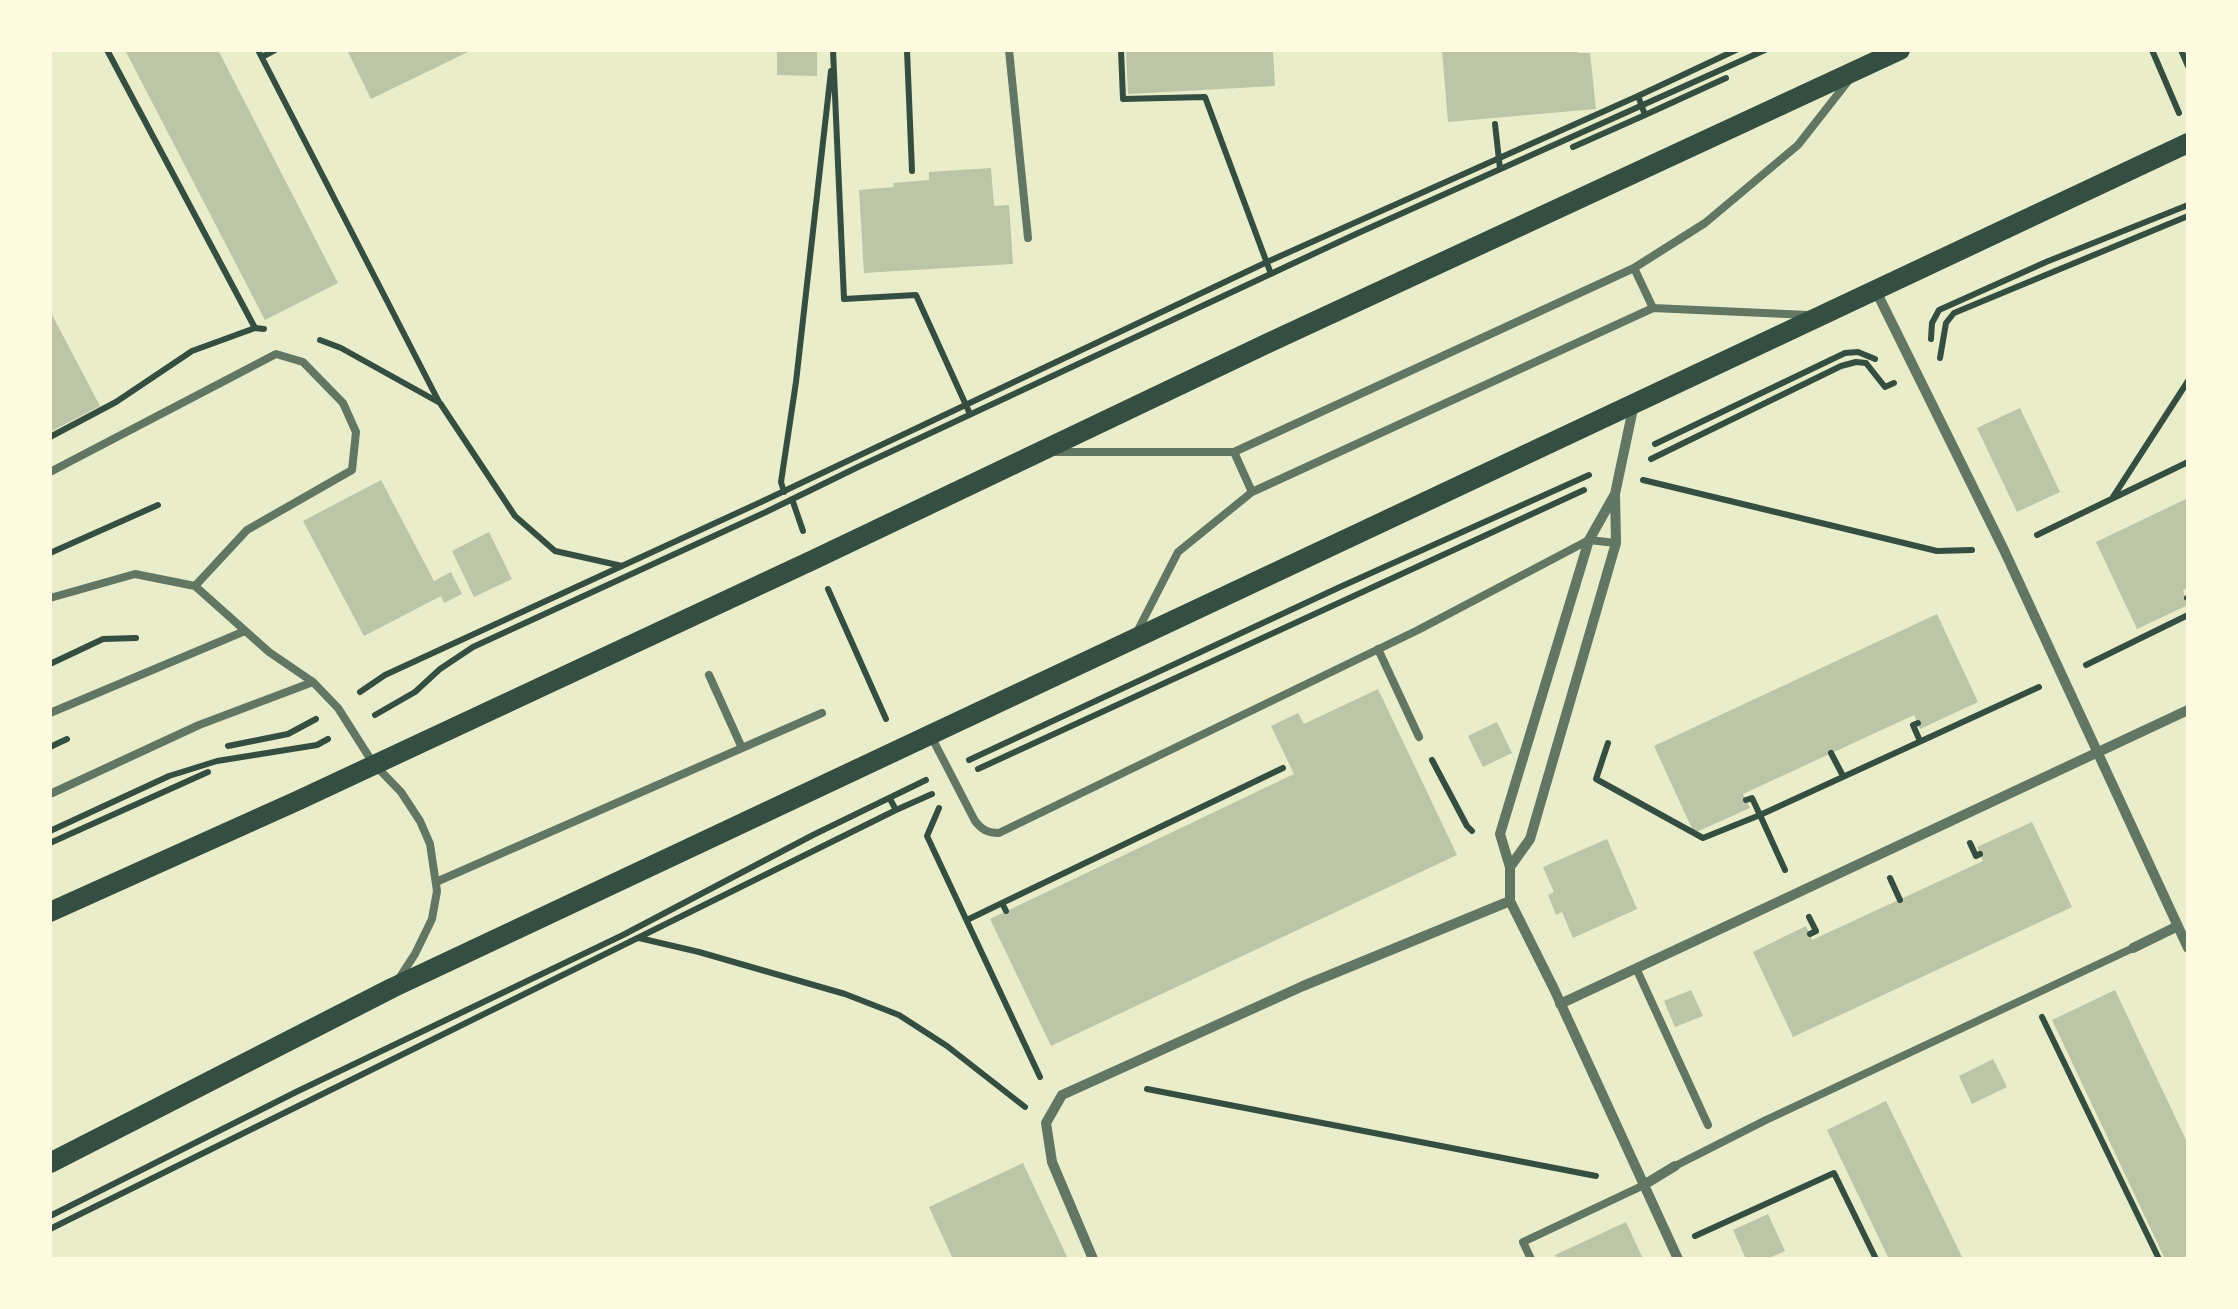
<!DOCTYPE html>
<html>
<head>
<meta charset="utf-8">
<style>
	body { margin:0 }
	#map { position:relative; width:2238px; height:1309px; overflow:hidden; background:#e9edc9; font-family:Figtree,sans-serif }
	canvas { display:block }
	.frame { position:absolute; inset:0; border:52px solid #fefae0; pointer-events:none }
</style>
</head>
<body>
<div id="map">
<canvas width="2238" height="1309"></canvas>
<div class="frame"></div>
</div>
<script>
const ctx = document.querySelector('canvas').getContext('2d');
ctx.lineJoin = 'round';
function paint(path, color) { ctx.fillStyle = color; ctx.fill(path, 'evenodd'); }
function stroke(path, color, width, dash) { ctx.strokeStyle = color; ctx.lineWidth = width; ctx.lineCap = dash ? 'butt' : 'round'; ctx.setLineDash(dash || []); ctx.stroke(path); }
paint(new Path2D(`
	M125,50H218L338,283L265,320Z
	M347,50H472L371,99Z
	M777,50H817V76L777,75Z
	M1126,50H1273L1275,86L1128,94Z
	M1442,50H1577L1578,53H1590L1596,109L1448,122Z
	M991,168L994,206L1009,205L1013,264L864,273L859,190L894,187L893,183L929,180V172Z
	M50,311L100,406L50,432Z
	M2020,408L2060,492L2017,512L1977,428Z
	M381,480L434,581L451,572L462,594L444,603L441,596L364,636L303,521Z
	M2188,498V588L2183,590L2188,605L2137,629L2096,542Z
	M489,532L512,579L474,597L452,551Z
	M1937,614L1978,702L1920,729L1914,715L1743,794L1750,808L1694,833L1654,746Z
	M1378,689L1457,855L1051,1046L990,919L1294,774L1271,726L1298,713L1304,724Z
	M1497,722L1512,753L1483,767L1468,736Z
	M2032,822L2072,907L1793,1037L1753,952L1806,926L1812,940L1983,861L1977,847Z
	M1607,839L1637,909L1573,938L1562,912L1556,915L1548,895L1554,892L1543,867Z
	M1691,990L1703,1016L1675,1027L1664,1001Z
	M2115,990L2188,1144V1259H2165L2052,1020Z
	M1993,1059L2007,1087L1972,1104L1959,1076Z
	M1886,1101L1929,1189L1963,1259H1889L1827,1130Z
	M1023,1163L1068,1259H953L929,1207Z
	M1768,1214L1785,1251L1767,1259H1746L1733,1230Z
	M1626,1222L1643,1259H1558L1555,1255Z`), '#bcc5a7');
stroke(new Path2D(`
	M107,50L255,328
	M258,50L439,402
	M833,50L844,299L916,295L970,414
	M907,50L912,171
	M1121,50L1123,99L1205,97L1271,274
	M2152,50L2179,113
	M2181,50L2188,66
	M262,57L275,50
	M1726,78L1645,115L1638,96L1736,50
	M1495,124L1500,169
	M1573,147L1645,115
	M1931,339L1932,323L1939,310L2046,262L2188,205
	M320,340L341,348L440,403L515,516L555,551L622,566
	M1940,358L1946,323L1954,313L2188,216
	M50,437L116,402L192,351L255,328L264,329
	M1655,444L1845,353L1858,352L1875,359
	M1651,459L1841,366L1856,362L1866,363L1885,387L1894,383
	M1643,480L1937,551L1972,550
	M784,492L781,482L796,382L831,71
	M2113,497L2188,381
	M792,499L803,531
	M2037,535L2188,462
	M50,553L158,505
	M828,589L886,719
	M2187,598L2188,597
	M50,664L103,639L136,638
	M2086,665L2188,615
	M360,692L385,675L761,502L1267,262L1638,96
	M375,715L415,692L440,669L473,647L766,512L858,467L1356,234L1765,50
	M1918,723L1913,725L1920,741
	M1608,743L1596,779L1703,838L1760,815L1752,798L1746,800
	M228,746L288,734L316,719
	M50,747L67,739
	M1831,753L1843,776
	M969,760L1340,587L1589,475
	M1432,760L1467,826L1472,831
	M978,769L1584,490
	M890,799L896,810L932,794
	M939,808L927,836L1040,1077
	M50,831L169,776L217,761L317,745L328,739
	M50,843L208,772
	M1970,843L1976,856L1980,854
	M1785,870L1760,815L2039,687
	M1890,878L1900,900
	M1006,911L1002,903L1283,768
	M1809,917L1816,931L1810,934
	M967,920L1002,903
	M639,938L699,952L845,994L899,1015L947,1046L1025,1107
	M2042,1017L2159,1259
	M1147,1089L1596,1176
	M50,1216L296,1092L623,935L813,835L926,780
	M50,1229L896,810
	M1695,1236L1834,1173L1876,1259`), '#344e41', 6);
stroke(new Path2D(`
	M1009,50L1028,238
	M1634,268L1705,223L1798,145L1849,80
	M1653,308L1808,315
	M1057,452H1234L1634,268L1653,308L1252,492L1234,452
	M50,472L276,354L303,362L343,403L356,432L352,470L247,530L195,586
	M50,598L135,574L195,586L269,652L313,682L338,708L373,763L401,792L420,821L430,844L437,891L432,919L415,954L400,977
	M1138,630L1178,552L1252,492
	M1378,649L1419,737
	M709,675L742,748
	M50,713L245,631
	M932,738L975,821C982,830 988,833 999,833L1418,630L1589,540L1616,543
	M50,794L199,725L313,682
	M436,882L822,713
	M1636,968L1708,1125
	M1675,1166L1766,1120L2133,948
	M1531,1259L1523,1242L1642,1186`), '#617663', 8);
stroke(new Path2D(`
	M1876,291L2004,550L2188,948
	M1615,494L1589,540L1500,834L1510,867V901L1554,989L1678,1259
	M1510,867L1530,839L1616,543L1615,494L1634,404
	M2133,948L2178,926
	M1560,1004L2188,710
	M1642,1186L1675,1166
	M1093,1259L1052,1162L1046,1123L1062,1095L1303,986L1510,901`), '#617663', 10);
stroke(new Path2D(`
	M50,912L299,800L815,559L1266,344L1900,50
	M50,1163L392,988L2188,143`), '#344e41', 20);
</script>
</body>
</html>
